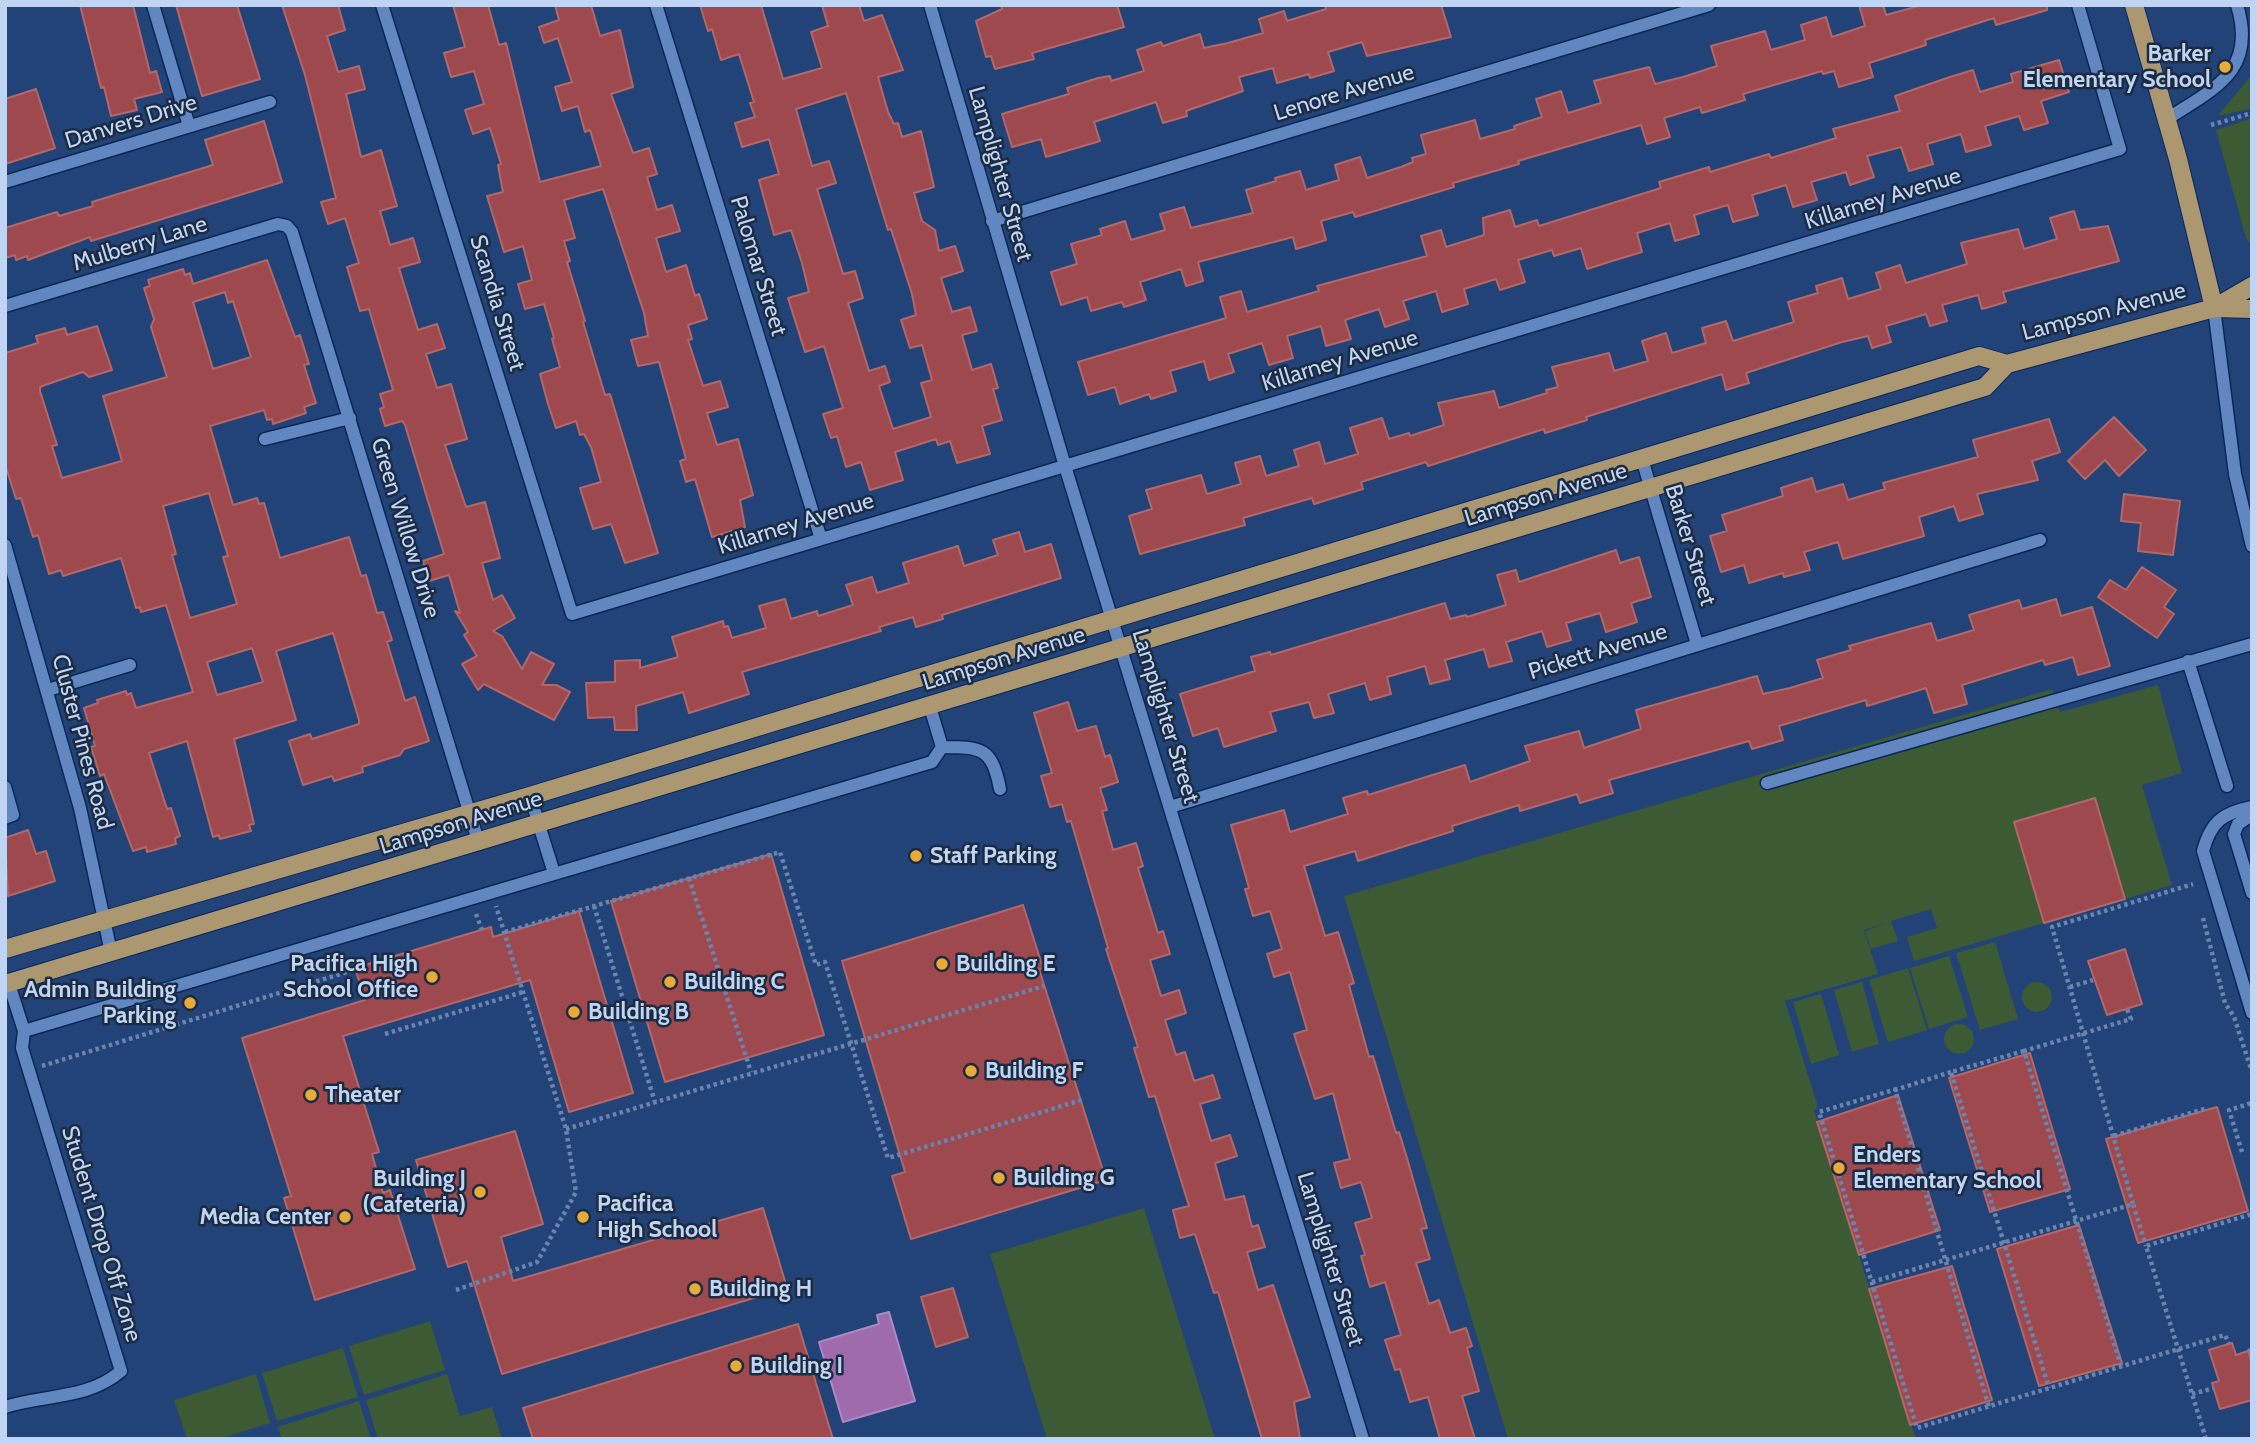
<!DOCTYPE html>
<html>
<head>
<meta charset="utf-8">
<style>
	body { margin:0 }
	#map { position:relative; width:2257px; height:1444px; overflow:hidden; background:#224377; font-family:Cabin,sans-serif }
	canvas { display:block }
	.frame { position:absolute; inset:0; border:7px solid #c0d4f3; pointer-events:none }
</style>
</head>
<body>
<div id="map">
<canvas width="2257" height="1444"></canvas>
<div class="frame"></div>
</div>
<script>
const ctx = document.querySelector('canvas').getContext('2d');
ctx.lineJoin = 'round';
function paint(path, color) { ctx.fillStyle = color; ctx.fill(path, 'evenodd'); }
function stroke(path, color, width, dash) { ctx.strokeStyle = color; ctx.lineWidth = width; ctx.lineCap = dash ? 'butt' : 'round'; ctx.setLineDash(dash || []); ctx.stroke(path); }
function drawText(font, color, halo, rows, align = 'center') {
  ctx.font = font + ' Cabin,sans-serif'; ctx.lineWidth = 5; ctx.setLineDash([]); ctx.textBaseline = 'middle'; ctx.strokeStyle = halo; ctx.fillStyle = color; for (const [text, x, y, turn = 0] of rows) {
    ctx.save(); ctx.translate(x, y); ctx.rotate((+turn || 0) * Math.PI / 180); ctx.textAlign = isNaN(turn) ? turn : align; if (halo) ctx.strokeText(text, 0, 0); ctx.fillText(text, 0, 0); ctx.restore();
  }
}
paint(new Path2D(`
	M2251,76L2252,108L2219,116L2220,113Z
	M2252,118V245L2246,238L2216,130Z
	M2158,685L2182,773L2142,785L2172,885L2125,899L2095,799L2015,822L2044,923L1914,961L1907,937L1937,928L1931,909L1891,921L1898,941L1871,949L1865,931L1889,922L1864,930L1878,974L1785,1001L1818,1107L1814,1110L1916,1439H1508L1344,896L2052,689L2060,712Z
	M1995,942L2018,1019L1980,1030L1956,953Z
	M1949,956L1968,1017L1929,1029L1910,968Z
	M1908,968L1927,1030L1888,1042L1869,980Z
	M1862,982L1879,1044L1852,1052L1834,990Z
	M2022 997a15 15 0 1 1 30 0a15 15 0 1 1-30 0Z
	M1821,994L1839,1055L1811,1064L1793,1002Z
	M1944 1039a15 15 0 1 1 30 0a15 15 0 1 1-30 0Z
	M1144,1208L1215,1439H1047L990,1254Z
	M430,1321L445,1370L364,1395L349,1346Z
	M343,1348L358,1397L277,1421L262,1373Z
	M256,1374L270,1423L219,1439H187L174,1400Z
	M447,1374L460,1416L492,1407L502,1439H378L366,1400Z
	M359,1401L371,1439H282L278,1427Z`), '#3c5a33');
const water = new Path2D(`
	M889,1312L915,1401L843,1422L819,1342L879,1324L877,1315Z`);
paint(water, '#9f6bad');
stroke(water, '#a98ac2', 2);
const building = new Path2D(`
	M80,5H133L150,73L156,71L162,92L134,99L137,110L111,116L104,87L101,88Z
	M176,5H237L260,79L202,96Z
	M282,5H338L345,30L327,36L338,72L359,66L365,89L346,94L361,157L381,150L397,206L380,211L390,245L413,238L420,262L399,268L418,330L437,324L445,348L426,354L437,388L451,384L467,439L445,445L466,507L485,502L500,558L482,563L493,600L502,595L515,618L493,631L502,636L522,669L531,652L554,664L542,685H556L570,692L554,720L484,684L478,690L462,664L477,656L464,635L468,632L455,611L460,613L449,575L429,581L423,561L444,554L405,425L402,421L385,426L380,409L384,407L380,394L393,390L369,309L360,311L347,267L359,263L345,218L328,224L321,202L336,198L305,75Z
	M453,5H488L499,45L506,43L540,182L601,166L590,130L585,132L578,106L562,111L555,87L572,82L558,38L544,43L539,27L559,20L555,5H591L600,36L620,30L633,87L611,94L633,153L649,148L657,174L647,177L657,210L672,205L680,231L656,238L666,272L686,265L695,296L699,294L707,319L688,325L692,339L688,340L703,386L720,381L728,407L707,413L717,445L738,439L753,495L740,500L745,527L712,537L695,479L686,482L680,461L686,459L659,362L638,366L631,340L648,336L644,313L603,189L564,200L575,238L564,241L570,261L567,262L585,321L583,322L605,395L610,394L658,553L625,563L611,524L593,529L580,488L601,482L591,447L584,434L580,435L576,421L556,428L548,404L540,374L560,367L552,339L554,338L544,304L525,309L518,284L532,280L523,246L504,252L495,222L487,196L503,192L498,165L501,164L490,128L473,134L465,110L484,104L474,71L451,77L444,53L465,47Z
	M700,5H761L783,79L822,68L811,32L828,26L822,5H859L864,21L882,15L903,70L878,77L888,112L894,124L898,123L902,137L921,131L934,187L914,193L922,221L935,230L939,251L955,246L963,271L941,278L952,312L970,307L977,331L962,335L972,370L991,364L998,388L993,389L1002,420L982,426L990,454L957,463L950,441L938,445L936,439L895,452L903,480L870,490L861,462L846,467L837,436L831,438L823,414L843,408L824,346L805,352L788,298L809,292L802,263L791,230L774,235L759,180L779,174L769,139L742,147L735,123L755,117L750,103L754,102L739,54L721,60L712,29L708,31ZM846,93L888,230L891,229L912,294L916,315L901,320L910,348L922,345L932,380L921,383L931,417L893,429L879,386L890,382L885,366L869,371L848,303L863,298L855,271L843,274L817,189L836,183L829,161L812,166L796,109Z
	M1001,5H1117L1124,27L1032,53L1034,59L995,69L991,56L986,57L976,21L1002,9Z
	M1325,5H1441L1451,37L1367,56L1362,42L1328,52L1334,71L1310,78L1309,74L1277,83L1273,68L1239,77L1243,91L1186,111L1187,116L1163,123L1156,102L1094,122L1100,141L1046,157L1041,139L1012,147L1002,114L1069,94L1067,88L1098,78L1110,76L1111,81L1144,71L1137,50L1161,42L1163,46L1200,34L1204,48L1228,43L1263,33L1259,19L1284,11L1287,21L1326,9Z
	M1859,5H1883L1886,15L1922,5H2047V10L1996,25L1994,18L1925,40L1926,45L1869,63L1873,77L1839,87L1834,71L1823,74L1822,71L1743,94L1745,100L1702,113L1700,107L1664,118L1670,137L1647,144L1641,125L1518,161L1519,164L1453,183L1454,187L1411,200L1355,217L1353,212L1321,221L1326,240L1296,249L1293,237L1198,262L1203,281L1186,286L1181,269L1140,282L1146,300L1124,307L1122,302L1091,311L1087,297L1061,305L1051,272L1077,264L1071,244L1102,235L1100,229L1125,221L1131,240L1165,230L1160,214L1184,207L1191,228L1253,213L1246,190L1276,181L1275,178L1300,171L1306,190L1339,180L1335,165L1360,157L1367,178L1401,167L1413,162L1412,158L1426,154L1421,135L1475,120L1480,139L1515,129L1514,126L1542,117L1536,99L1561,91L1568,113L1601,103L1594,81L1649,67L1655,84L1683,77L1717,66L1711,46L1765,31L1771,50L1805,40L1801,25L1826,17L1832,37L1865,26Z
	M2059,60L2069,92L2041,101L2048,123L2024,130L2019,116L1985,126L1991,145L1966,152L1961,134L1927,144L1933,164L1909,171L1901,147L1867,156L1874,177L1850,185L1846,172L1811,182L1817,200L1793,207L1786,185L1752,195L1758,215L1733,222L1728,205L1694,215L1699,234L1675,241L1670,223L1637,233L1642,252L1612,261L1587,269L1581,248L1554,256L1552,250L1518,260L1525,282L1500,290L1496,279L1464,289L1468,304L1442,312L1436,291L1403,301L1409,319L1385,327L1379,309L1345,320L1351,339L1326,346L1321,326L1287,336L1293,358L1269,365L1262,343L1228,354L1234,372L1209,380L1204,361L1170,371L1176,391L1151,399L1149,394L1120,404L1115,387L1088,395L1078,362L1226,318L1220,297L1241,291L1247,312L1319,291L1317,286L1427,256L1421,236L1441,230L1446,247L1484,235L1483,218L1510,210L1515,227L1537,220L1539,226L1661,188L1659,182L1709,167L1710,172L1769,154L1771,158L1836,138L1833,129L1900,111L1895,96L1950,77L1973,70L1980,92L2013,82L2011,74Z
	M36,89L55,148L5,164V99Z
	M264,121L282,182L91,241L90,237L28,260L27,256L16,260L15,255L5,258V228L57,212L59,216L93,206L92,202L213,165L205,140Z
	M2074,211L2080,230L2108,226L2119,261L2003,292L2006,302L1982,309L1978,295L1942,305L1947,321L1930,326L1926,314L1886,326L1891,342L1872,348L1868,336L1842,342L1746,373L1749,383L1726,390L1722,374L1586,417L1587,420L1545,433L1544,429L1428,466L1426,462L1361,482L1363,489L1314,504L1312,498L1243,518L1245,525L1140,554L1129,516L1152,509L1146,490L1201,475L1207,494L1241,484L1235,463L1260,456L1266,476L1299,466L1294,450L1319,442L1325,464L1358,454L1350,428L1382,418L1389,439L1409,433L1410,436L1444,425L1438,403L1494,391L1499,408L1547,393L1546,390L1558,387L1552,367L1609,353L1614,371L1648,361L1642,341L1666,333L1672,353L1706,343L1702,328L1726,321L1733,341L1794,322L1788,302L1818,293L1816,286L1842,278L1848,299L1881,289L1876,273L1900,265L1906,283L1967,264L1961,243L2018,229L2024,249L2057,239L2050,218Z
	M267,260L295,337L300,335L309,364L304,365L316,403L304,407L306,413L273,424L272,419L267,420L264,410L210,426L233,505L257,498L259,504L264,503L280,558L349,537L361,576L366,575L377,613L383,612L392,640L387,642L405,701L415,697L429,741L404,749L400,755L362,767L363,772L334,781L332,776L303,785L289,741L310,734L312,739L359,724V720L333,633L276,651L296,720L234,739L254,824L249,825L251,831L220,839L219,835L213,837L187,741L149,753L167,809L171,808L180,836L175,838L176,844L147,852L146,847L133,851L104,774L100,776L91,747L95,746L84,708L98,703L97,700L126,691L127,695L131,693L136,708L193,692L166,605L141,612L140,607L136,608L121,558L63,576L61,570L49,574L38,535L33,537L21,498L16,499L5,464V353L38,343L36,336L65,328L67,335L97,326L112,370L89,377L83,372L45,385L40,387V391L57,445L52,446L62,478L122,461L103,396L167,377L151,327L154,319L144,288L150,286L148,280L183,269L185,275L190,273L193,284ZM225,292L228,303L233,301L251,357L213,369L193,302ZM209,493L228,556L223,557L237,604L190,618L172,555L176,554L163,506ZM252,648L263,682L217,695L207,662Z
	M2114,417L2146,450L2119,476L2105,460L2085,479L2068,461Z
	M2049,419L2060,452L2032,461L2038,480L1977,494L1983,514L1959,521L1954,506L1919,517L1924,536L1843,559L1838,542L1804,552L1810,570L1784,577L1783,573L1749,583L1744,565L1721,572L1710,536L1727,531L1722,515L1783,496L1781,488L1812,478L1816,492L1843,484L1848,500L1885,489L1883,483L1978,457L1973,440Z
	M2124,494L2180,501L2173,555L2138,551L2141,523L2121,521Z
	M1019,532L1025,552L1051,544L1061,578L942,615L943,619L916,627L913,617L879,627L881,631L742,672L749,694L689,713L683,692L636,706L637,730H615L614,717L588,718L586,683L615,682V661L640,660V668L678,657L672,637L723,621L724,627L728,626L732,638L766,628L759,606L785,599L791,619L817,611L818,616L853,605L846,585L872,577L877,593L909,583L903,563L958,546L964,566L998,555L993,540Z
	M1616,550L1620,563L1639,557L1651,597L1631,603L1637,622L1606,632L1600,613L1566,623L1571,640L1547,647L1542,631L1506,642L1512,661L1489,667L1484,649L1445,660L1450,679L1430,684L1425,666L1387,677L1391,694L1370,700L1365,683L1328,694L1334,713L1314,718L1309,702L1270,712L1276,731L1224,747L1218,728L1193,736L1180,694L1255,671L1251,657L1270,652L1271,655L1445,603L1450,619L1466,615L1467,617L1506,605L1497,575L1516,570L1519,582Z
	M2142,567L2176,590L2164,607L2174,614L2157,638L2098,597L2110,580L2126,590Z
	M2056,599L2061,616L2092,607L2110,666L2078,675L2073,657L2045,665L2043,660L1962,685L1967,704L1934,713L1926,688L1867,706L1866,700L1779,726L1783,740L1752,749L1749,741L1609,780L1613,793L1580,803L1577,794L1520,811L1519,805L1452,826L1453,831L1358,861L1355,851L1304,866L1325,936L1338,932L1354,983L1349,985L1369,1057L1373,1056L1396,1133L1399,1132L1407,1158L1427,1228L1421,1229L1430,1259L1416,1263L1429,1304L1439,1300L1450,1333L1466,1328L1472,1346L1467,1348L1479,1391L1462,1396L1475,1439H1440L1428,1397L1410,1402L1400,1369L1395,1370L1385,1340L1401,1335L1385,1282L1370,1287L1361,1256L1365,1255L1355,1223L1372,1218L1361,1182L1341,1188L1334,1163L1350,1159L1333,1093L1315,1099L1294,1034L1307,1030L1290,972L1274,977L1267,954L1282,949L1270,911L1253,916L1245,889L1249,888L1231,825L1284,810L1290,832L1348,814L1343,798L1367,791L1368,795L1465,765L1470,782L1530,761L1525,746L1579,731L1584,748L1641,729L1636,710L1757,676L1763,694L1790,688L1823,678L1817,660L1851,650L1849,646L1931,623L1937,641L1974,630L1969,615L2019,600L2022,609Z
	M1068,702L1077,731L1096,726L1105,757L1110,755L1118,782L1100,788L1107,810L1102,811L1113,850L1136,843L1143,866L1138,868L1158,933L1163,931L1170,954L1150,960L1161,996L1179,990L1186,1013L1165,1020L1176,1055L1185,1052L1194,1081L1213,1075L1220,1098L1200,1104L1211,1141L1230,1135L1237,1156L1215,1163L1225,1200L1244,1196L1252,1227L1258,1225L1265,1247L1247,1252L1258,1290L1273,1285L1310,1397L1294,1402L1300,1439H1262L1218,1292L1214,1293L1195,1234L1180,1238L1173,1210L1189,1206L1155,1096L1149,1097L1134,1048L1138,1047L1106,949L1108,948L1071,821L1067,822L1062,804L1050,807L1041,776L1052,773L1034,713Z
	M2095,798L2125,899L2044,923L2014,822Z
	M28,830L36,854L46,851L55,881L8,896L5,838Z
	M771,854L824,1035L665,1082L611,901Z
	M1023,905L1043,968L1039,969L1106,1180L911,1239L892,1176L905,1172L842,961Z
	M579,911L633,1093L569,1112L530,980L343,1036L379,1152L372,1154L383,1193L390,1190L415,1269L315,1300L284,1198L291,1196L242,1038L365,1000L355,968L491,927L493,937Z
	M2125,949L2142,1004L2107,1015L2088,961Z
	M2030,1053L2070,1189L1990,1212L1949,1078Z
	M1898,1095L1940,1230L1859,1255L1817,1122Z
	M2217,1107L2248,1211L2138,1243L2106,1139Z
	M515,1131L543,1224L501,1237L513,1281L763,1208L787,1288L502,1374L467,1261L448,1267L416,1160Z
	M2079,1225L2122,1363L2039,1386L1997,1249Z
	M1952,1266L1992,1400L1910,1425L1869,1289Z
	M953,1288L968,1337L936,1347L921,1297Z
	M798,1324L833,1439H533L523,1408Z
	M2232,1343L2236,1355L2248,1351L2252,1363V1400L2220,1409L2212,1383L2219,1381L2209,1350Z`);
paint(building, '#9d494d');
stroke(building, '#b26769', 2);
const minor = new Path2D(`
	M153,5L189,126
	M382,5L572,614L2120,149L2078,5
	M656,5L821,539
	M930,5L1065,466L1363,1439
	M2167,119C2215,88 2257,71 2237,5
	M5,182L270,102
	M992,221L1709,5
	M5,306L278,224L287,226L292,232L479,844
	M2214,308L2235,474L2252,546
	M265,439L350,418
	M1642,459L1697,644
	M5,545L80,808L111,952
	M2188,661L2227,786
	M48,690L130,665
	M942,747C981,747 992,747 1000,789
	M1767,783L2252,644
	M5,787L13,815L5,818
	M530,796L554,873
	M1170,807L2040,540
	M2252,807C2223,813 2211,821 2203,851L2252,1013
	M2252,815L2238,824L2234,834L2252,893
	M24,1031L932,762L942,747L930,707
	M5,1407C45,1394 87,1400 121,1371L22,1048L24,1031L9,984`);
const major = new Path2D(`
	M2134,5L2178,159L2214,308
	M2214,308L2252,309
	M5,949L530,796L1979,356L2007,364
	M5,984L1985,387L2007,364L2214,308L2252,286`);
stroke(minor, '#072859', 15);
stroke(major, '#072859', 20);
stroke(new Path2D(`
	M2211,125L2252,113
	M689,878L751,1072
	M594,906L655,1102
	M476,914L482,930
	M2203,918L2225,1003L2234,1017L2252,1072
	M505,932L780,852L816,965L825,962L888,1158L1085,1099
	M2070,987L2093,980
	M385,1034L523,992
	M2024,1051L1951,1072L2049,1388
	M42,1066L347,972L343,954
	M1951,1072L1895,1090L1989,1407
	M1897,1089L1819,1112L1917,1428L2225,1335L2229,1344
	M566,1129L1044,986
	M2114,1136L2208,1108
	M2242,1152L2229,1110L2252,1103
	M2133,1204L2052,927L2193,884
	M1872,1282L2133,1204L2146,1246
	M456,1290L537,1262L576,1192L566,1129L496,906
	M2248,1351L2252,1350
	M2121,1366L2024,1051L2131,1019L2127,1009
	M2192,1394L2214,1388
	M2206,1439L2146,1246L2252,1214`), '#6984ae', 4.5, [3.5, 3.5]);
stroke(minor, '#6287c0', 12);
stroke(major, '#ab9770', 18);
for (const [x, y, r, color] of [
	[2225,67,7,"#e8ab37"],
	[916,856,7,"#e8ab37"],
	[942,964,7,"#e8ab37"],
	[432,977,7,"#e8ab37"],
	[670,982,7,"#e8ab37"],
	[190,1003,7,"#e8ab37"],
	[574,1012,7,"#e8ab37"],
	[971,1071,7,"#e8ab37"],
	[311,1095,7,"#e8ab37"],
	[1839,1168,7,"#e8ab37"],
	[999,1178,7,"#e8ab37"],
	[480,1192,7,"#e8ab37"],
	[345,1217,7,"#e8ab37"],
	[583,1217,7,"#e8ab37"],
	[695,1289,7,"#e8ab37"],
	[736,1366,7,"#e8ab37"]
]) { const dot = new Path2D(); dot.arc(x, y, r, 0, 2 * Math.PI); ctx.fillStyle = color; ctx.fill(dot); stroke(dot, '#1b2b42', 2.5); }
drawText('bold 23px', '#c0d4f3', '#1b2b42', [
	["Barker",2211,54,"right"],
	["Elementary School",2211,80,"right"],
	["Staff Parking",930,856],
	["Pacifica High",418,964,"right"],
	["School Office",418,990,"right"],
	["Building E",956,964],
	["Building C",684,982],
	["Admin Building",176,990,"right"],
	["Parking",176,1016,"right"],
	["Building B",588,1012],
	["Building F",985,1071],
	["Theater",325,1095],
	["Enders",1853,1155],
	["Elementary School",1853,1181],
	["Building G",1013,1178],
	["Building J",466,1179,"right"],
	["(Cafeteria)",466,1205,"right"],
	["Pacifica",597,1204],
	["High School",597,1230],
	["Media Center",331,1217,"right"],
	["Building H",709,1289],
	["Building I",750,1366]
], 'left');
drawText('23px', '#c0d4f3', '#1b2b42', [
	["Lenore Avenue",1344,93,-17],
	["Danvers Drive",131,122,-17],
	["Lamplighter Street",1000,174,74],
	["Killarney Avenue",1883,199,-17],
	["Mulberry Lane",140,244,-17],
	["Palomar Street",758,266,73],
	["Scandia Street",497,303,73],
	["Lampson Avenue",2104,312,-15],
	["Killarney Avenue",1340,361,-17],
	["Lampson Avenue",1546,495,-17],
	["Killarney Avenue",796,524,-17],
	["Green Willow Drive",405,528,73],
	["Barker Street",1690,545,73],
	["Pickett Avenue",1598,652,-17],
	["Lampson Avenue",1004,659,-17],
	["Lamplighter Street",1165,716,73],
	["Cluster Pines Road",82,742,75],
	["Lampson Avenue",461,823,-17],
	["Student Drop Off Zone",101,1234,73],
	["Lamplighter Street",1330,1259,73]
]);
</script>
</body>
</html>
